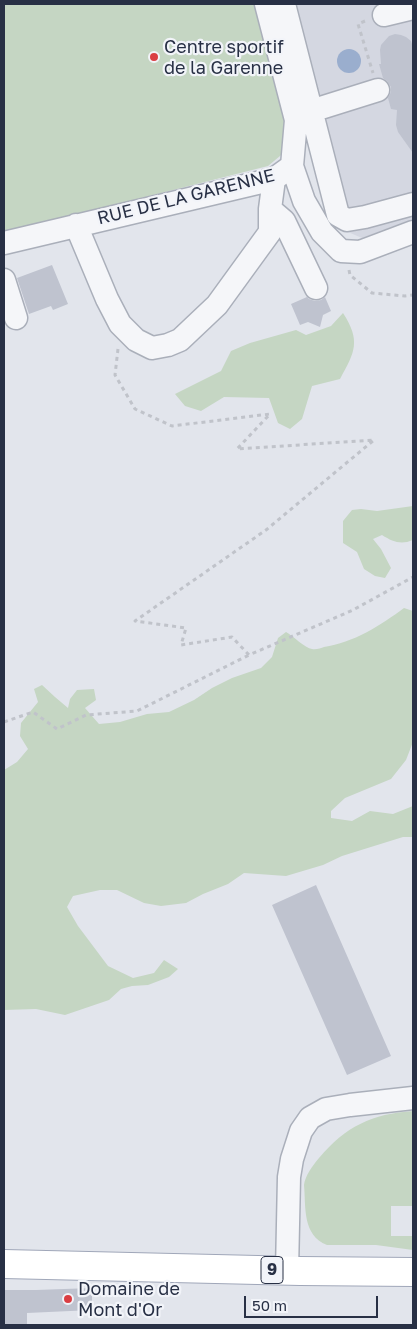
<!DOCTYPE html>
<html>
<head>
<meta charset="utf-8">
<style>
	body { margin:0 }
	#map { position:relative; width:417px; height:1329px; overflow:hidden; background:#e2e5ec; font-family:"Golos Text",sans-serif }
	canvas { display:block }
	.frame { position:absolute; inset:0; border:5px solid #283045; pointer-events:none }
	.scale { position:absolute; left:244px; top:1296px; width:134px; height:22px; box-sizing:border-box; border:2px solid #283045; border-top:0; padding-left:6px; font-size:15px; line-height:18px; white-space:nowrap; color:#283045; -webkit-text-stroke:4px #f2f4f9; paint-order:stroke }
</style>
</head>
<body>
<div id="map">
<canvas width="417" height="1329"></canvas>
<div class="frame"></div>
<div class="scale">50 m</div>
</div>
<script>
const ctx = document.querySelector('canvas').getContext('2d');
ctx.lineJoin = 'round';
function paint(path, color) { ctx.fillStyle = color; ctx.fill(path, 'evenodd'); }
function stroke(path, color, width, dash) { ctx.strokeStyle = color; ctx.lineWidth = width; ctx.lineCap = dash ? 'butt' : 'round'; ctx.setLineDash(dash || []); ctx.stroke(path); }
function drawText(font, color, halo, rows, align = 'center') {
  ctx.font = font + ' "Golos Text",sans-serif'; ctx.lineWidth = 4.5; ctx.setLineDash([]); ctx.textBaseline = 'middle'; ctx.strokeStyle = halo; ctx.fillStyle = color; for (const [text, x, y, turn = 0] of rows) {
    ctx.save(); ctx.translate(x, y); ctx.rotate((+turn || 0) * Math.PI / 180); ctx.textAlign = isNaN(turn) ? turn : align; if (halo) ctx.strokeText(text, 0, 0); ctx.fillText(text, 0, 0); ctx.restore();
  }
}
paint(new Path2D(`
	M276,4H413V219L362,238L334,226Z`), '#d4d7e1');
paint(new Path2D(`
	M4,4H260L292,122L288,148L280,156L268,166L74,215L4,235Z
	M343,313C361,341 355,352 340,379L312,386L302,419L290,429L278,423L269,398L224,397L201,411L185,406L175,394L221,371L231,351L250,343L296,330L306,335L331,326Z
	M413,506V540C401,545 393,542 382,535L373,539L381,549L391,568L385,578L375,576L364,569L357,552L343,543V521L352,510L361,509L377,511Z
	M404,608L413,611V742L406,760L391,779L345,798L331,811V818L352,821L370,811L393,814L413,806V837H403L342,856L323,865L286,876L244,873L228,884L203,894L186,903L161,906L144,903L117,890H100L73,896L67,907L78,926L108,966L133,978L154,973L164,960L178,969L169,977L148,985L132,986L121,989L109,1000L65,1015L36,1009L4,1010V770L17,762L28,749L20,736L21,723L38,702L34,689L42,685L55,697L68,708L70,699L77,690L94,689L96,700L85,708L99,724L120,722L147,714L169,712L194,700L212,688L232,678L261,668L272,657L278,638L286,632C293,636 305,648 312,649C316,650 321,648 324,647C353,643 381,625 404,608Z
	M413,1111V1206H391V1236H413V1250L376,1245H327C302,1235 306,1207 304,1185C305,1176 313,1165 319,1158C346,1126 372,1114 413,1111Z`), '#c5d6c3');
paint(new Path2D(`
	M337 61a12 12 0 1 1 24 0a12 12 0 1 1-24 0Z`), '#9aaece');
paint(new Path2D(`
	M395,34L401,35L406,37L411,41L413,47V153L398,132L396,125L397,110L391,109L388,98L391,92V87L387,81L383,78L379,64H381L380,50L381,45L389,36Z
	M52,265L68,304L53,310L51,306L29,314L17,278Z
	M307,297L309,299L315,301L321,300L325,297L331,311L323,315L320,327L308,322L300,325L291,304Z
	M316,885L391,1056L347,1075L272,905Z
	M92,1288V1310L27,1313V1324H4V1290H36Z`), '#bfc3cf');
const minor = new Path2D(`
	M284,4L338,215L347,220L365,217L413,204
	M384,15L413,8
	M311,111L378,90
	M292,166L304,201L322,232L341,251L360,252L413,232
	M270,209L284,221L316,288
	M76,225L107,299L120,324L136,340L152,348L168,345L180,340L217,305L270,232V209L274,179
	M4,243L274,179L292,166L296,120L266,4
	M4,280L16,318
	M287,1271L289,1177L292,1159L301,1131L310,1118L326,1109L350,1105L413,1098`);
const major = new Path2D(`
	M4,1264L300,1271L413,1272`);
stroke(minor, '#aaafba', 25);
stroke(major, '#a0a7b9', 30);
stroke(new Path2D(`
	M365,21L358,24L373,73
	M349,270L350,275L372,293L405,296L413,295
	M118,349L115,375L135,409L172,426L270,414L237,449L374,440L266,530L135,621L186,628L181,645L232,637L249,655L353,610L413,577
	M4,722L33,712L57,729L86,715L137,711L249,655`), '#c0c3ca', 3, [4, 4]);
stroke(minor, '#f5f6f9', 22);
stroke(major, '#fff', 28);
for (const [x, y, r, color] of [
	[154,57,5,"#da3e43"],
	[68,1299,5,"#da3e43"]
]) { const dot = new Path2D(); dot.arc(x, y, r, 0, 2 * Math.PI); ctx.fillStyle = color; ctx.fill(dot); stroke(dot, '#f2f4f9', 2); }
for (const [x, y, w] of [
	[272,1270,22]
]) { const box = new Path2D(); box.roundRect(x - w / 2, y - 13.5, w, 27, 4); ctx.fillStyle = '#f2f4f9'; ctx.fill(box); stroke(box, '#283045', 1); }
drawText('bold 16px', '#283045', null, [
	["9",272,1270]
]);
drawText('18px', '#283045', '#f2f4f9', [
	["Centre sportif",164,47],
	["de la Garenne",164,68],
	["Domaine de",78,1289],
	["Mont d'Or",78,1310]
], 'left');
drawText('18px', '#283045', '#f2f4f9', [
	["RUE DE LA GARENNE",186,197,-14]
]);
</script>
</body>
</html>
